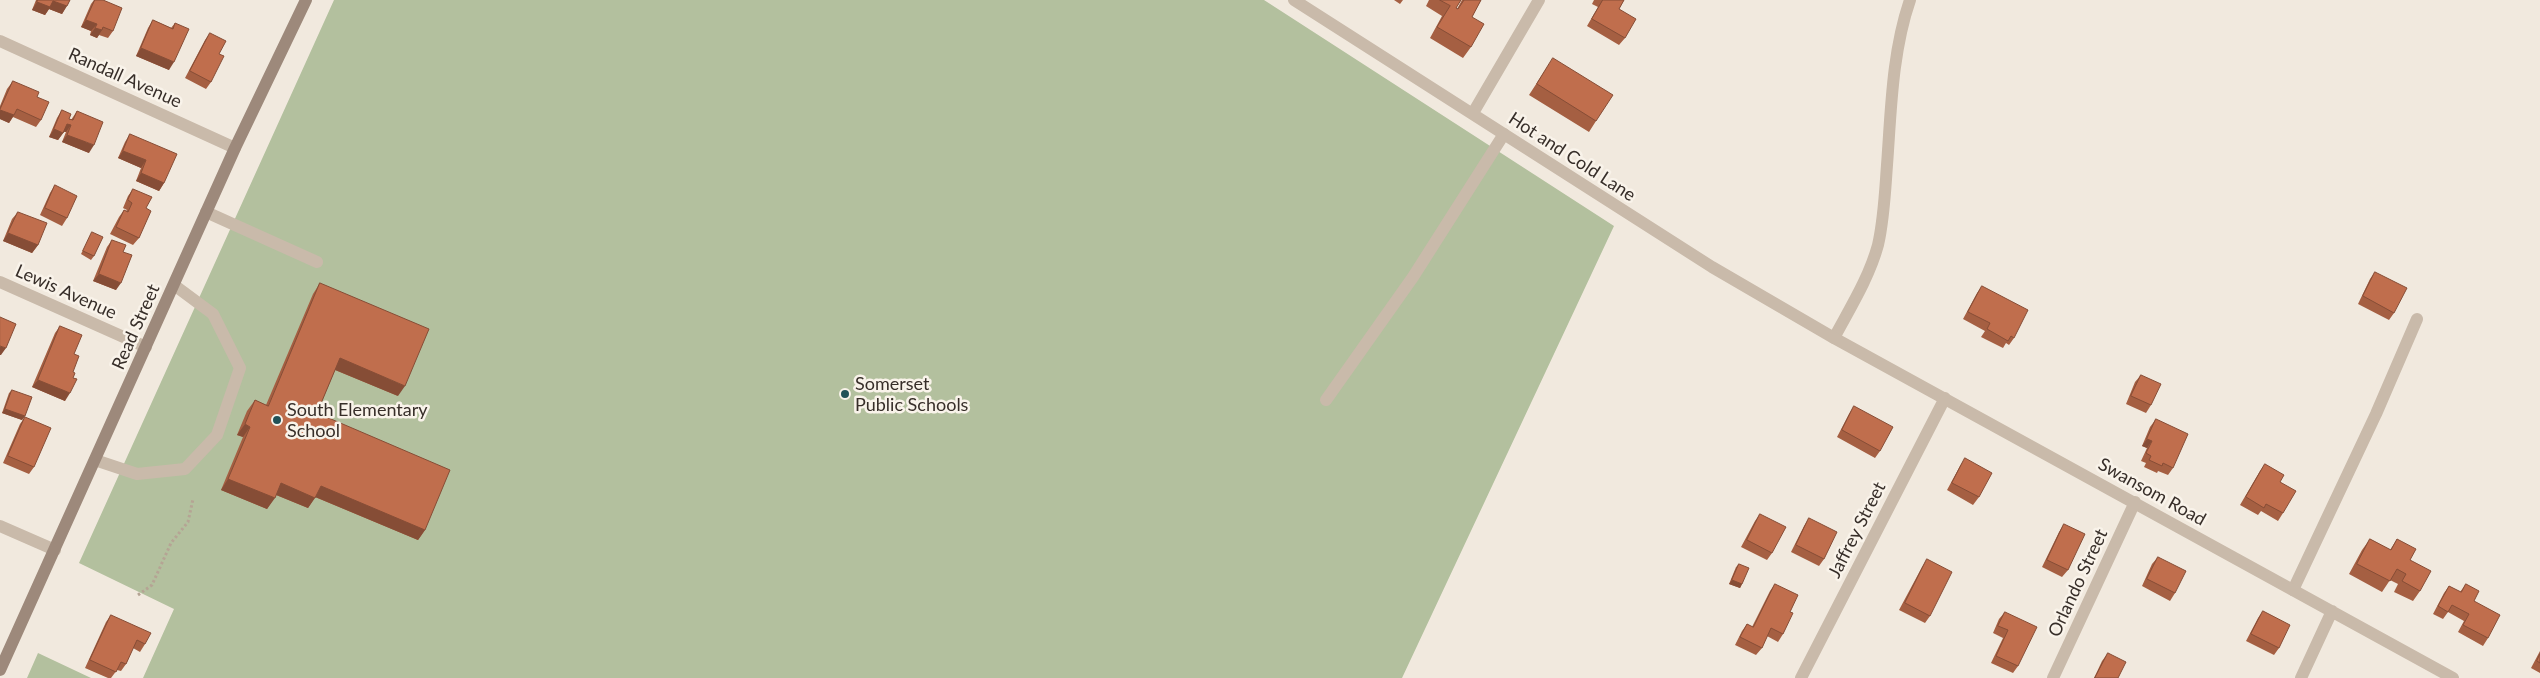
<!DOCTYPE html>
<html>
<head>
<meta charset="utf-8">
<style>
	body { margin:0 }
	canvas { display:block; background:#f1e9de }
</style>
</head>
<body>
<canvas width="2540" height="678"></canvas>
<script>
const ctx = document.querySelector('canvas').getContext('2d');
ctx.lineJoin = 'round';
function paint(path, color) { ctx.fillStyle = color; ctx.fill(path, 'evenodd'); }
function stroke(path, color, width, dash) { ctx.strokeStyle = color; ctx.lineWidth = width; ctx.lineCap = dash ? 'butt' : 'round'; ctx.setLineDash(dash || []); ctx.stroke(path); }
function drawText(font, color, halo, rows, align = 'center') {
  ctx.font = font + ' Lato,sans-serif'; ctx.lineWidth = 5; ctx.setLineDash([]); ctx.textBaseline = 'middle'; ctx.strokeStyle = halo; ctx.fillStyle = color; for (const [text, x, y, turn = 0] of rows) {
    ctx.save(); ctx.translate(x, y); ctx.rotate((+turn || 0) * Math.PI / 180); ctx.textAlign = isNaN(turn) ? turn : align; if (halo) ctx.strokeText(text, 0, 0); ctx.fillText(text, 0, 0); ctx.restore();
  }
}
paint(new Path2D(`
	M334,0H1264L1614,226L1402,678H143L174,609L79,563Z
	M38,653L91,678H27Z`), '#b3c09e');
stroke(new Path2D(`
	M138,595L152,585L171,543L188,522L193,499`), '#b5a494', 3, [2.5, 2.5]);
stroke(new Path2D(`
	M206,212L317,262
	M1834,338C1850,308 1869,278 1878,245C1884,219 1885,192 1887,165C1891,111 1892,52 1910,0
	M1326,400L1413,277L1504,134
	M95,460L137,474L185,469L217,435L240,368L213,314L174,285
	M2293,590L2376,414L2417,319`), '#c9baaa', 12);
stroke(new Path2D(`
	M1294,0L1712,267L1834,338L2453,678
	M0,41L235,148
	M1473,113L1539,0
	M0,282L146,347
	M0,526L55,550
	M1801,678L1945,398
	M2053,678L2135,502
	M2301,678L2332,611`), '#c9baaa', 12);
stroke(new Path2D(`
	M0,670L235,148L306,0`), '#9d897b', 12);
paint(new Path2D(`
	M36,0H70L62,14L49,9L45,15L32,10Z
	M94,0H103L113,31L108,38L99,35L97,38L90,35L91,31L81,27L91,4Z
	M1394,0H1403L1400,4Z
	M1429,0H1461L1456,8L1457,9L1462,0H1481L1472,17L1471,47L1463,58L1430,38L1442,16L1426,6Z
	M1594,0H1624L1619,9L1625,38L1619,45L1587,26L1598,7L1592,4Z
	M153,20L171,28L175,23L169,70L136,56L148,28Z
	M210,33L219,54L211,82L206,89L185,78L205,40Z
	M1553,58L1596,121L1589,132L1529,95Z
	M13,81L37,97L41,120L36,127L13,117L9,123L0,119V106L7,89Z
	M62,110L69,119L71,120L77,111L89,153L62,142L66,132H64L58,140L49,137L57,118Z
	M130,134L164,183L159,191L136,181L141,168L118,158L125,142Z
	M55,185L67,218L62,226L40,215L50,193Z
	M133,189L146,208L139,238L133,245L110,234L119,217L124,210L126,211L127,210L123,208L128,196Z
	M18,212L38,245L32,253L3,241L12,219Z
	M92,232L94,256L91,260L81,254Z
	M112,240L123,252L116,290L93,281L107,247Z
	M2375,272L2394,313L2389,320L2358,304L2370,279Z
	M320,283L398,396L335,370L317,413L425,530L418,540L315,497L308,508L276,495L267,509L221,490L243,437L237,435L247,411L255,400L266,405L313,294Z
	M1982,286L2014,338L2009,345L2006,343L2003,348L1981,337L1985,331L1963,319L1977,293Z
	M60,326L74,354L65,401L32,387L55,333Z
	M2141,375L2151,405L2146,413L2126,404L2135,382Z
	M12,390L25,416L22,420L2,413L9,393Z
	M1854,406L1880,451L1875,458L1837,437L1849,414Z
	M25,417L34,467L29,474L3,463L20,424Z
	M2156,419L2173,468L2168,475L2158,471L2157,473L2144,467L2146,463L2141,461L2147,448L2142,446L2150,427Z
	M1965,458L1979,497L1973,505L1947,490L1960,466Z
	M2265,464L2280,482L2283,513L2278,521L2261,511L2258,515L2240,505L2260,471Z
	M1760,514L1772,553L1767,560L1741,547L1755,521Z
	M1809,518L1824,559L1819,566L1791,552L1804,526Z
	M2064,524L2068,570L2062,577L2042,567L2059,532Z
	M2370,539L2390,550L2397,539L2410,560L2420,591L2413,601L2394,592L2398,584L2390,580L2382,592L2349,574L2362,550Z
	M2158,557L2175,593L2170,601L2142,586L2152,564Z
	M1927,559L1930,616L1925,623L1899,610L1922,567Z
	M1739,564L1742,584L1740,588L1729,584L1736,567Z
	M1775,584L1790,612L1783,634L1778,642L1767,636L1762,648L1756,655L1735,645L1742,631L1747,624L1752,627L1770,591Z
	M2466,584L2474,601L2488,638L2483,646L2458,632L2464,621L2448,612L2443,619L2433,614L2444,593L2449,586L2460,592Z
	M2263,611L2279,648L2274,655L2246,641L2258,618Z
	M2005,612L2018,666L2013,673L1991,663L2003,638L1993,633L1999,619Z
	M111,615L145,644L140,652L133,648L126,664L121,671L117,670L111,678H108L85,668L106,622Z
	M2540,651V673L2531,668Z
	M2108,653L2118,678H2094L2102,661Z`), '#a55f42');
paint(new Path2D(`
	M53,1L67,6L62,14L49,9L45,15L32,10L37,2Z
	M86,20L97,24L91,31L81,27Z
	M95,28L102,30L97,38L90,35Z
	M141,48L174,62L169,70L136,56Z
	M0,110L14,115L9,123L0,119Z
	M67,124L71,125L66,132L62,131Z
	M54,129L63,133L58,140L49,137Z
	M67,135L94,145L89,153L62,142Z
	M123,151L146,160L141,168L118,158Z
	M141,173L164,183L159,191L136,181Z
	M8,233L38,245L32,253L3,241Z
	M99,274L121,283L116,290L93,281Z
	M0,346L6,348L1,355H0Z
	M340,358L405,386L398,396L333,369Z
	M38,380L70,393L65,401L32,387Z
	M5,409L25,416L22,420L2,413Z
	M245,424L250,427L243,437L237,435Z
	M2147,439L2152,441L2147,448L2142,446Z
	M228,479L275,498L267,509L221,490Z
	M281,483L315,498L308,508L274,494Z
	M321,486L425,530L418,540L313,496Z
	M1732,580L1742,584L1740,588L1729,584Z`), '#864d36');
const building = new Path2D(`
	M38,0H70L67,6L53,1L50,7L37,2Z
	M95,0H103L122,8L113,31L103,27L102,30L95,28L97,24L86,20Z
	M1440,0H1461L1456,8L1458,9L1464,0H1481L1472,17L1484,24L1471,47L1437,27L1450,6Z
	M1603,0H1624L1619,9L1636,19L1625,38L1592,19Z
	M153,20L173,29L175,23L189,29L174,62L141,48Z
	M210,33L226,41L219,54L224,56L211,82L190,71Z
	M1553,58L1613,95L1596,121L1537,84Z
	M13,81L39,92L37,97L49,102L41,120L17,109L14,115L0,110Z
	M62,110L71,114L69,119L73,120L77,111L103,122L94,145L67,135L71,125L67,124L63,133L54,129Z
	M130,134L177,154L164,183L141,173L146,160L123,151Z
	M55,185L77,196L67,218L45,208Z
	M133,189L152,197L146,208L151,211L139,238L116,227L124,210L128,212L132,203L128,200Z
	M18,212L47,223L38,245L8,233Z
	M92,232L103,237L94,256L83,251Z
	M112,240L126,245L123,252L132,255L121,283L99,274Z
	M2375,272L2407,288L2394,313L2363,296Z
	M320,283L429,329L405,386L340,358L317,413L450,470L425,530L321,486L315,498L281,483L275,498L228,479L250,427L245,424L255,400L268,406Z
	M1982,286L2028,310L2014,338L2011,336L2008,341L1987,329L1990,323L1968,312Z
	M0,317L16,324L6,348L0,346Z
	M60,326L82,335L74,354L79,356L73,372L75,373L73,378L77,379L70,393L38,380Z
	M2141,375L2161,384L2151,405L2131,396Z
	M12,390L32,397L25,416L5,409Z
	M1854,406L1893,427L1880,451L1842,430Z
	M25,417L51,428L34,467L8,456Z
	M2156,419L2188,434L2173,468L2163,463L2162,466L2149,460L2151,456L2146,453L2152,441L2147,439Z
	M1965,458L1992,473L1979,497L1952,483Z
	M2265,464L2284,475L2280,482L2296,491L2283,513L2266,504L2264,508L2246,497Z
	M1760,514L1786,527L1772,553L1747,540Z
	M1809,518L1837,532L1824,559L1796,545Z
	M2064,524L2085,534L2068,570L2047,560Z
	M2370,539L2391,550L2397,539L2416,549L2410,560L2431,571L2420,591L2402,581L2406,574L2397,569L2390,581L2357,564Z
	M2158,557L2186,571L2175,593L2147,579Z
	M1927,559L1952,572L1930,616L1905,603Z
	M1739,564L1749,568L1742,584L1732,580Z
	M1775,584L1798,595L1790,612L1793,613L1783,634L1771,628L1762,648L1740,637L1747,624L1753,627Z
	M2466,584L2479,591L2474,601L2500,615L2488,638L2463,625L2469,614L2452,605L2448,612L2438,606L2449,586L2461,592Z
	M2263,611L2290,625L2279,648L2251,634Z
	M2005,612L2037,627L2018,666L1996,656L2008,630L1998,626Z
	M111,615L151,633L145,644L137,640L126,664L121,662L116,672L90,660Z
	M2108,653L2126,662L2118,678H2095Z
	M2540,654V663L2537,661Z`);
paint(building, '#c06e4d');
stroke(building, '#864d36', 1);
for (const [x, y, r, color] of [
	[845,394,5,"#215157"],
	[277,420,5,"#215157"]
]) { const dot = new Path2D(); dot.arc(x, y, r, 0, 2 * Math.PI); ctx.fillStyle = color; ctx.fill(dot); stroke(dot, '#f9f3ea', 2); }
drawText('18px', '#372e29', '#f9f3ea', [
	["Randall Avenue",125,78,24],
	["Hot and Cold Lane",1572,157,33],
	["Lewis Avenue",66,292,24],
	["Read Street",136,327,-66],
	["Swansom Road",2152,492,29],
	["Jaffrey Street",1857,530,-63],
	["Orlando Street",2078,583,-65]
]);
drawText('18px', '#372e29', '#f9f3ea', [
	["Somerset",855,384],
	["Public Schools",855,405],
	["South Elementary",287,410],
	["School",287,431]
], 'left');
</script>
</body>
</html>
